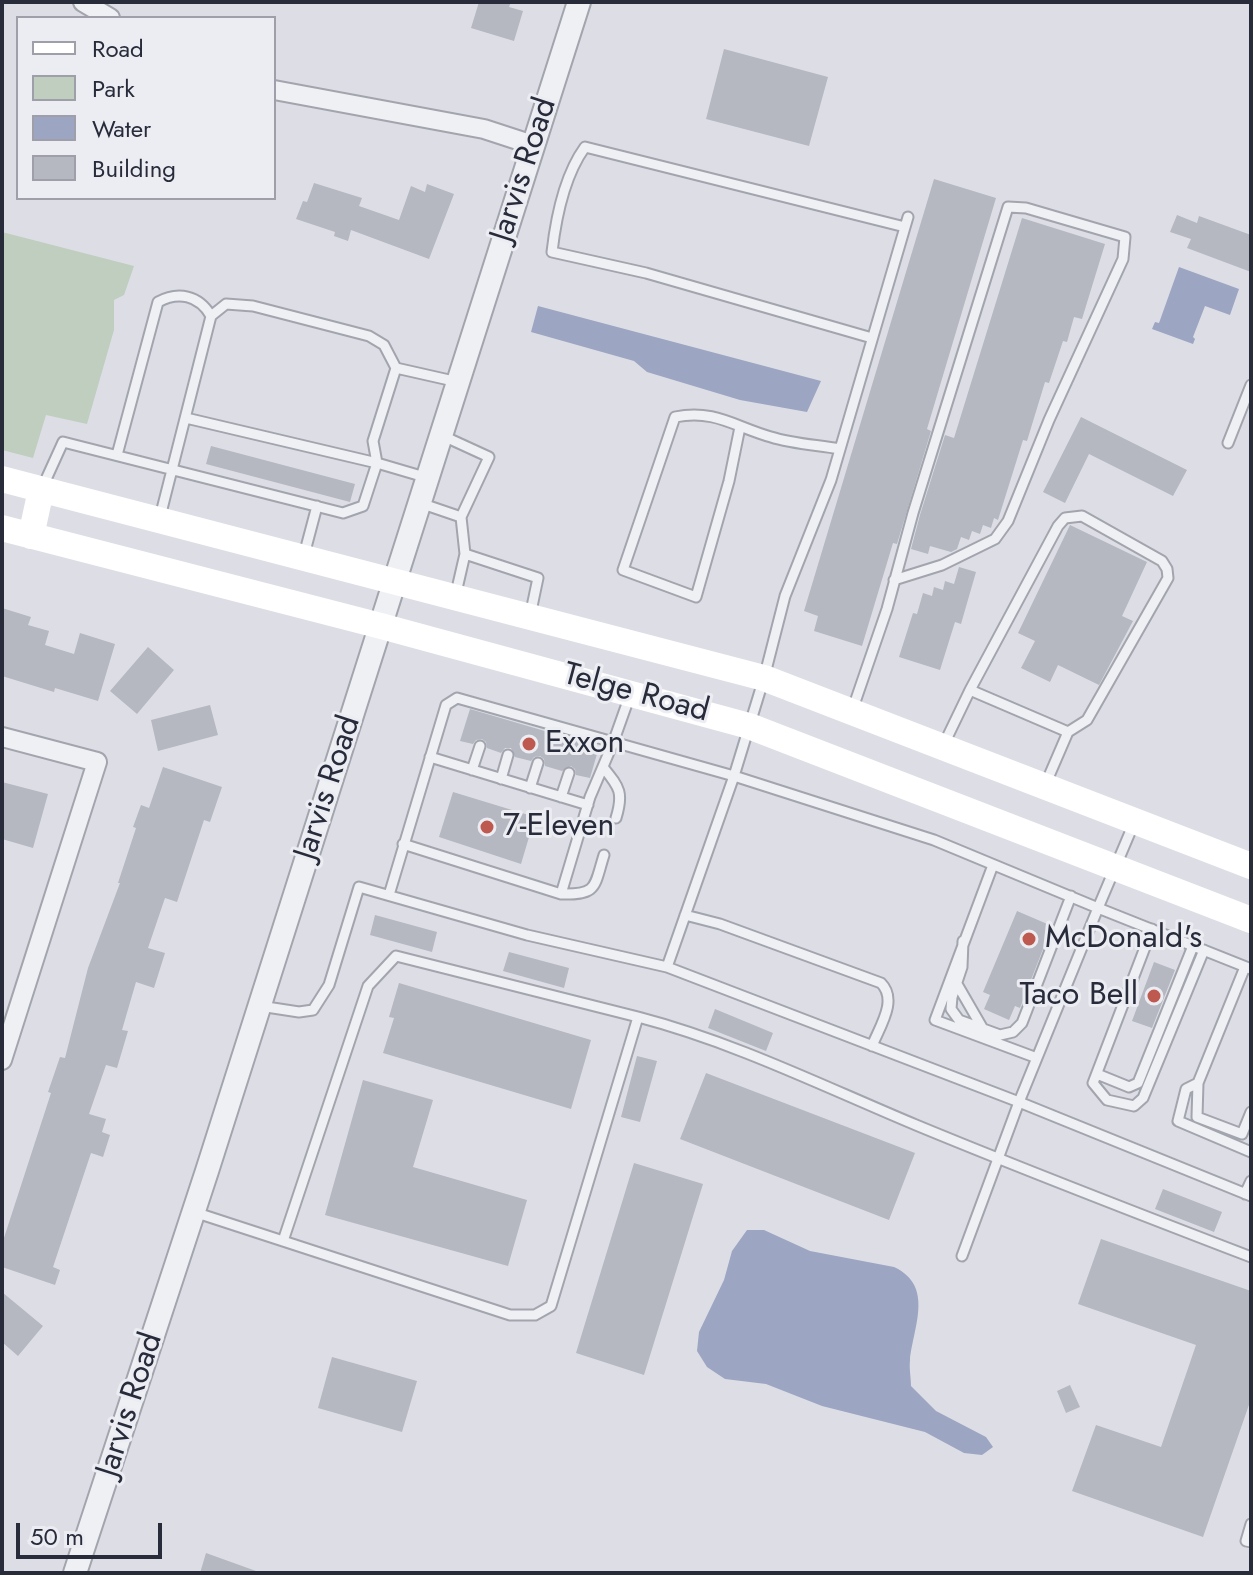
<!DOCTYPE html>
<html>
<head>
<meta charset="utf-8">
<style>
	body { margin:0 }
	#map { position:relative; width:1253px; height:1575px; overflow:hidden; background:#dddee5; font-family:Jost,sans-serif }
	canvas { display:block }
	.frame { position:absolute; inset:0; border:4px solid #282b3a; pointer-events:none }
	.legend { position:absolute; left:16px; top:16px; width:260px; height:184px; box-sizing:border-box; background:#ecedf3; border:2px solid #9e9fa9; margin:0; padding:10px 14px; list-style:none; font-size:24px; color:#282b3a }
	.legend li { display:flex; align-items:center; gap:16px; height:40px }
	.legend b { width:40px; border:2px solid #9e9fa9 }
	.scale { position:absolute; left:16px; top:1523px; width:146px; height:36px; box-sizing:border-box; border:4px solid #282b3a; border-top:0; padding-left:10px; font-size:24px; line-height:28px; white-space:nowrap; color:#282b3a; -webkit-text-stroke:6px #ecedf3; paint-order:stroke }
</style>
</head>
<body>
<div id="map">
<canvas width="1253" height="1575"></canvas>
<div class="frame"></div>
<ul class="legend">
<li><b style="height:10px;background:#fff"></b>Road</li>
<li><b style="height:22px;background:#bfcebf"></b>Park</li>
<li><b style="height:22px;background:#9ca5c2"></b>Water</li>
<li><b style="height:22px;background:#b5b7c1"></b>Building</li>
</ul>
<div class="scale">50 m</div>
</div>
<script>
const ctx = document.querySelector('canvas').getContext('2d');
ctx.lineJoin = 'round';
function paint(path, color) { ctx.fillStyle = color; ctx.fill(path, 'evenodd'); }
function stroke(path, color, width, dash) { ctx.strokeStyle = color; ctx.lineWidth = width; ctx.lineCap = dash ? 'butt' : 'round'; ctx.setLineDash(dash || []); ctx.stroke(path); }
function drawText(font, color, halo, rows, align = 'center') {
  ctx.font = font + ' Jost,sans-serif'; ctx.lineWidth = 6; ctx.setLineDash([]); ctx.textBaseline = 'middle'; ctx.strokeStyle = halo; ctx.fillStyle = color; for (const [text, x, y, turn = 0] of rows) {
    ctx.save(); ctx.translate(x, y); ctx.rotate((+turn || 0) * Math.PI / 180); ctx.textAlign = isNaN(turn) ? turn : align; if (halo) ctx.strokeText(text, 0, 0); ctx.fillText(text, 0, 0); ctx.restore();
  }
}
paint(new Path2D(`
	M2,232L134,266L124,295L114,300V330L87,424L46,415L33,458L2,450Z`), '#bfcebf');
paint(new Path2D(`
	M1179,267L1239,289L1230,315L1205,306L1193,337L1195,339L1193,344L1152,329L1155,322L1159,323Z
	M538,306L821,381L807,412L740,400L647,372L634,361L531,332Z
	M747,1230H764L810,1251L894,1267C935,1286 913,1328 910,1360C909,1368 911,1378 911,1386L936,1411L986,1437L993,1447L982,1455L964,1453L925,1432L822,1406L766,1384L725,1379L707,1367L697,1351L699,1332L724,1280L732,1251Z`), '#9ca5c2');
paint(new Path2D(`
	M479,2H511L509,7L523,11L514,41L471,28Z
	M724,49L828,77L809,146L706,119Z
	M934,179L996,198L927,429L931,431L897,544L893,543L862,646L814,631L818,616L804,611Z
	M314,183L362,198L359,206L399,220L411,186L425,192L427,184L454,194L429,259L351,230L348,241L334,236L335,232L296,219L303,201L307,202Z
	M1177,215L1197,223L1199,216L1251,235V272L1187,248L1191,239L1170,232Z
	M1022,218L1105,244L1082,319L1074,317L1067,342L1063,341L1049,383L1045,382L1027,441L1023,440L998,520L994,518L991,528L983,525L980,534L972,531L969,540L961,537L957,549L951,552L930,546L928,554L911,549L920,515L945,435L954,438Z
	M1081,417L1187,470L1173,496L1089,454L1065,503L1043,492Z
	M211,446L355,484L350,502L206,464Z
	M1070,525L1147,562L1122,616L1133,621L1099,685L1058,665L1050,682L1021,668L1035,641L1018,633Z
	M959,567L976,572L961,624L955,622L940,670L899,657L913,613L917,614L923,593L932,596L934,587L943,590L945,581L954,584Z
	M2,608L31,617L28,625L49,631L45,645L74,654L80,633L115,644L98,701L55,688L54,692L2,676Z
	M148,647L174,670L137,714L110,691Z
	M210,705L218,735L158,751L151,720Z
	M470,709L599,747L590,778L576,775L575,769L571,766L562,771L545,766L544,759L540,756L534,757L531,761L515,757L511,748H505L501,753L487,748L486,742L482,739L476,740L473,744L460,741Z
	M163,767L222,787L210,822L204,820L177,902L165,898L148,948L165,953L154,988L136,982L122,1030L128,1031L117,1068L106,1065L89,1114L106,1119L102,1132L110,1135L103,1157L91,1153L53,1267L60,1270L55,1285L2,1267V1244L51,1093L48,1092L60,1057L65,1058L88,968L120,883H118L136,828L133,827L141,805L149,808Z
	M2,782L48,794L33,848L2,839Z
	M453,792L535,817L521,864L439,837Z
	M1017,911L1052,926L1020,1008L1015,1006L1009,1020L984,1009L990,995L983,992Z
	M375,915L437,932L432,952L370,935Z
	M509,952L569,968L564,988L503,971Z
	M1154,962L1175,970L1152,1028L1132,1021Z
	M399,983L591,1040L571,1109L383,1053L394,1018L389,1017Z
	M715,1009L773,1033L766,1051L708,1028Z
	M637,1056L657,1061L640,1122L621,1117Z
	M706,1073L915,1153L889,1220L680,1139Z
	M363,1080L433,1100L413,1167L527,1200L508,1266L325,1215Z
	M634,1163L703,1184L644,1375L576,1353Z
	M1163,1189L1222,1212L1214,1232L1155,1209Z
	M1101,1239L1251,1291V1399L1203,1537L1072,1491L1096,1425L1161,1447L1196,1345L1078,1304Z
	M2,1292L43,1326L18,1356L2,1342Z
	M332,1357L417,1381L402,1432L318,1408Z
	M1070,1385L1080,1407L1066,1413L1057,1391Z
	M206,1553L256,1571L255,1573H200Z`), '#b5b7c1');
const service = new Path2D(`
	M908,217L831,480L785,596L764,678L734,776L934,840L1098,908L1019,1102L1251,1196
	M872,338L646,273L552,252C556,217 564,176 585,147L905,227
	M396,368L458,382
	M186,418L377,463L373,441L396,368L384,345L369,336L253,306L226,304L211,316
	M740,427L729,481L696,597L623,570L675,417C715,409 735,427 771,437C793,444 818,445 840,449
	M1228,443L1251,385
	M117,455L158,302C178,291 199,295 211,316L160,517
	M43,486L63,442L343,513L363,506L377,463L428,478
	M420,503L461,517L489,457L441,435
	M461,517L465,554L538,578L530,616
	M304,555L317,506
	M456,593L465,554
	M970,690L1058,526L1065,518L1082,516L1162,561L1167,569L1168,578L1087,720L1068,732
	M853,708L887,609L913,513L1008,207L1026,208L1125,237L1123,259L1049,420L1008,521L995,539L942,565L894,580
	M944,744L970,690L1068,732L1046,783
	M430,757L588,805
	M603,767C619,787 624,792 616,818
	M472,770L480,746
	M501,779L508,755
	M530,788L538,763
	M561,797L569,773
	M1134,823L1098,908L1251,969
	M403,844L561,894L590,797L613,743L629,698
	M993,865L935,1020L1037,1058
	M561,894C598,895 594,887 604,855
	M685,915L720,924L881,983C898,1000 880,1026 872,1046
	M1152,929L1093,1083L1107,1100L1134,1106L1143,1098L1204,950
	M963,941L962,967L952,997L951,1009L959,1020L1000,1035L1013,1032L1022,1023L1071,896
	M667,967L1019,1102L962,1256
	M1245,967L1198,1083L1197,1117L1242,1134L1251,1112
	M957,984L983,1029
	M260,1006L299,1012L313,1010L329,985L359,887L527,935L667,967L734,776L457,698L446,705L389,895
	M638,1017C734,1042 825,1087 916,1125C1027,1171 1139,1214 1251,1257
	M1097,1074L1129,1087L1138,1083L1193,946
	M1198,1083L1186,1089L1178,1121L1251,1152
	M1245,1194L1251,1181
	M194,1212L510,1315H535L551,1306L638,1017L396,956L368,986L283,1241
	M1251,1524L1246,1541L1251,1542`);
const minor = new Path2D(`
	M83,2L110,18
	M274,90L484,129L533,145
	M2,737L97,762L2,1060`);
const tertiary = new Path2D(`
	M75,1573L207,1171L579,2`);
stroke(service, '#a3a5ae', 13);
stroke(minor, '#a3a5ae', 22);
stroke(tertiary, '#a3a5ae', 26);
stroke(service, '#eff0f4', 9);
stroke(minor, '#eff0f4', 18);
stroke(tertiary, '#eff0f4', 22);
stroke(new Path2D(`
	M2,479L764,678L1251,866
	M2,528L381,626L749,726L1251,920
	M31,536L41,490`), '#fff', 26);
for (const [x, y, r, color] of [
	[529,744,8,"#be594f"],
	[487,827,8,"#be594f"],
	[1029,939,8,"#be594f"],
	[1154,996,8,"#be594f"]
]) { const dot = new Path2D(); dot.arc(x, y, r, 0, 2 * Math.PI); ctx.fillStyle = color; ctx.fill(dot); stroke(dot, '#ecedf3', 3); }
drawText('32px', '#282b3a', '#ecedf3', [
	["Jarvis Road",525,170,-72],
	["Telge Road",636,694,15],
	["Jarvis Road",329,788,-72],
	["Jarvis Road",131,1405,-72]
]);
drawText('32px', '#282b3a', '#ecedf3', [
	["Exxon",545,744],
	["7-Eleven",503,827],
	["McDonald's",1045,939],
	["Taco Bell",1138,996,"right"]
], 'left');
</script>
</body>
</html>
